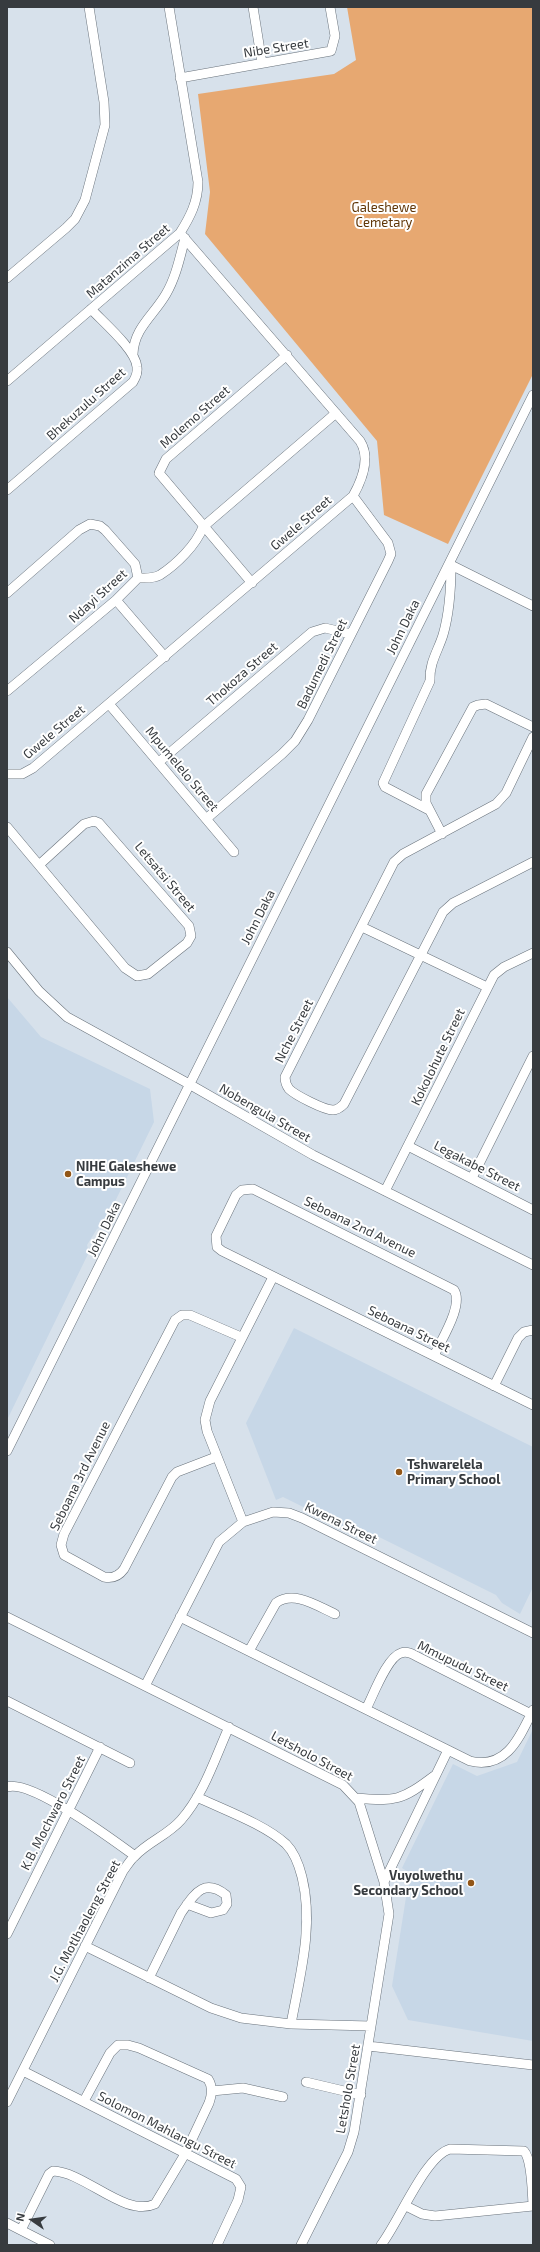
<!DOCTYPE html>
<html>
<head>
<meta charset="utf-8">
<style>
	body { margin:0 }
	#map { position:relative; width:540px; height:2252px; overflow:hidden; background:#d7e1eb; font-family:"Exo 2",sans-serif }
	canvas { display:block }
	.frame { position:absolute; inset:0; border:8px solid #373b3f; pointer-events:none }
	.north { position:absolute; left:12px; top:2200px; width:40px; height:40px; -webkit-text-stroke:3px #fff; paint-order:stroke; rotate:283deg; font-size:11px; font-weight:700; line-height:16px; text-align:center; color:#373b3f }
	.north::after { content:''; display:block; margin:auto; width:14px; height:18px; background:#373b3f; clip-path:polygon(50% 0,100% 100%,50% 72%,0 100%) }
</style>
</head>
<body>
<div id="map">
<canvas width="540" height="2252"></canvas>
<div class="frame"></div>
<div class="north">N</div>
</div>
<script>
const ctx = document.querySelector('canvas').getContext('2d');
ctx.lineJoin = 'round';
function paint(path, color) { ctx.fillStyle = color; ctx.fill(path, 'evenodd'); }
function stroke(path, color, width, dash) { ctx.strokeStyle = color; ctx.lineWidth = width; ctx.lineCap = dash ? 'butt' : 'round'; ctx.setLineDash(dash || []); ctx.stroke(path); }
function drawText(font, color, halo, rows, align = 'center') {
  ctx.font = font + ' "Exo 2",sans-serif'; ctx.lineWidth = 4; ctx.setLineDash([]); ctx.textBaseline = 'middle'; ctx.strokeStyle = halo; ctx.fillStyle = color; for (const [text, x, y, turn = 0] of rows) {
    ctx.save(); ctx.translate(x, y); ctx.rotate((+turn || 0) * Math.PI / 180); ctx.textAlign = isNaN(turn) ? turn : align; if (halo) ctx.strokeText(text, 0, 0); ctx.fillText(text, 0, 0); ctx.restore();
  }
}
paint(new Path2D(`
	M7,997L41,1037L150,1089L154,1122L103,1226L97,1229L87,1245L89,1252L7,1420Z
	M294,1328L533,1447V1587L520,1614L502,1603L496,1595L373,1534L364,1537L283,1497L276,1500L246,1423Z
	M533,1729V2041L408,2020L392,1986L407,1891L413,1875L402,1868L453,1764L477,1776L517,1762Z`), '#c7d7e7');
paint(new Path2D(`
	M347,7H533V374L448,544L384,515L377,441L205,234L210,192L198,94L334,74L356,60Z`), '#e7a871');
const minor = new Path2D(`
	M253,7L262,63
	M180,78L331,51L335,36L330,7
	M7,278L66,228L75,219L85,200L105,125L104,102L89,7
	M133,354C134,328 154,315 166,294C176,277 180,257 185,238
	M7,381L180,233C190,217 198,202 198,182L169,7
	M7,490L133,382C136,377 138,373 137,367C136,350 103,322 91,309
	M449,564L533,606
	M138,578C146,578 153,579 160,575C177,564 196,545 203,527L336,413
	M252,583L159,473L166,459L287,355
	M7,593L79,530L90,524L100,526L105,530L135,564L138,578L116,600L7,691
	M116,600L165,657
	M109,704L234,852
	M533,737L506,793L496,804L403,854L394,862L285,1077C285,1082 286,1085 289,1089C295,1095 324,1110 333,1110C337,1110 341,1107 344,1104L443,912L453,903L533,862
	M159,762L312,632L325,628L351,634
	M7,774H22L33,768L353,496C362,480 371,458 360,441L180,233
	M429,810L385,787L383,783L430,681C429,663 438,651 443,635C450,611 451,589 451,565
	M206,819L282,754L295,741L308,720L388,561L391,554L388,543L353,496
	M7,827L125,968L137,976L148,974L187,943L191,936L189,926L99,823L94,821L84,824L39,865
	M442,834L426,803V794L473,707L478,705L486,704L533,727
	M362,927L487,987
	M7,952L39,991L67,1017L189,1084L313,1155L533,1265
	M408,1146L533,1210
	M472,1178L533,1056
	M385,1191L494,975L504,967L533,953
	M434,1356C441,1340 464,1305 454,1290L253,1189L242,1190L236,1195L216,1236L217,1247L222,1251L533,1405
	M494,1386L518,1338L524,1332L533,1330
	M7,1451L533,395
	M216,1457L177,1472L172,1477L124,1569C119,1576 113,1579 104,1577L64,1555L61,1545L64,1534L175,1320L182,1315H190L241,1337
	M243,1522L207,1431L205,1420L210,1401L273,1277
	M7,1617L343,1785L359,1802L384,1882L389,1914L354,2132L348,2152L301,2245
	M180,1617L470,1761C507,1770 520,1736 533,1710
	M249,1651L276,1603C294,1590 317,1606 335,1614
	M145,1686L219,1542L243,1522L273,1512L289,1513L302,1518L533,1633
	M7,1701L130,1763
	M366,1709C373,1696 387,1657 401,1653C406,1651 411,1653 416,1656L531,1714
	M7,1787C31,1779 113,1840 135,1856
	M197,1797C224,1810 264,1824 286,1844C295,1853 299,1865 302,1877C314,1926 300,1975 291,2024
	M356,1798C396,1802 402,1800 434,1776
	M384,1882L448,1750
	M7,1934L100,1747
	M85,1946L211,2008L241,2018L291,2024L371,2026
	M149,1978L181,1913C194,1895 203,1877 226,1895L227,1904L223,1910L211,1913L187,1904
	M368,2046L533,2065
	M23,2071L236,2179L241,2187L238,2200L217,2245
	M306,2082L361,2095
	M212,2091L243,2088L283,2097
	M7,2102L123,1871C127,1866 130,1860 135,1856C148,1842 168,1835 181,1820C204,1794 215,1758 229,1727
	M406,2206L422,2214L435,2216L533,2206
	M7,2223L50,2245
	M21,2230L49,2174L53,2171C85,2172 125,2218 155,2204L185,2154L209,2103C212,2094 213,2087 208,2079L139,2048L128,2045H118L110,2053L84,2101
	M381,2245C399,2222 425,2156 450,2149L524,2151C532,2160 532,2191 533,2204`);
stroke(minor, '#69727b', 10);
stroke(minor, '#fff', 9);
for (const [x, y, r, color] of [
	[68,1174,4,"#925617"],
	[399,1472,4,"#925617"],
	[471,1883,4,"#925617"]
]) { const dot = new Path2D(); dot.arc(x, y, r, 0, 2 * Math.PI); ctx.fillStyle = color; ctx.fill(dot); stroke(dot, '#fff', 1.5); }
drawText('13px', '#373b3f', '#fff', [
	["Nibe Street",276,48,-9],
	["Matanzima Street",128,261,-41],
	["Bhekuzulu Street",86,404,-42],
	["Molemo Street",195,417,-41],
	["Gwele Street",301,523,-41],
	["Ndayi Street",98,596,-42],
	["John Daka",403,627,-64],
	["Badumedi Street",322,664,-64],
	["Thokoza Street",242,674,-41],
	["Gwele Street",54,732,-40],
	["Mpumelelo Street",182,769,50],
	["Letsatsi Street",165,877,50],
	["John Daka",258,917,-63],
	["Nche Street",294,1031,-63],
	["Kokolohute Street",438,1057,-64],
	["Nobengula Street",265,1113,30],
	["Legakabe Street",477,1166,27],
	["Seboana 2nd Avenue",360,1227,26],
	["John Daka",104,1229,-64],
	["Seboana Street",409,1329,26],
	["Seboana 3rd Avenue",80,1476,-64],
	["Kwena Street",341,1523,26],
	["Mmupudu Street",463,1666,26],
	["Letsholo Street",312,1756,28],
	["K.B. Mochwaro Street",53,1813,-63],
	["J.G. Motlhaoleng Street",85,1921,-62],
	["Letsholo Street",348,2089,-80],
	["Solomon Mahlangu Street",167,2130,27]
]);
drawText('13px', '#603506', '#fff', [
	["Galeshewe",384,208],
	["Cemetary",384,223]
]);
drawText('bold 13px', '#373b3f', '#fff', [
	["NIHE Galeshewe",76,1167],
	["Campus",76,1182],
	["Tshwarelela",407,1465],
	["Primary School",407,1480],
	["Vuyolwethu",463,1876,"right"],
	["Secondary School",463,1891,"right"]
], 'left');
</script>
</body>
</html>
